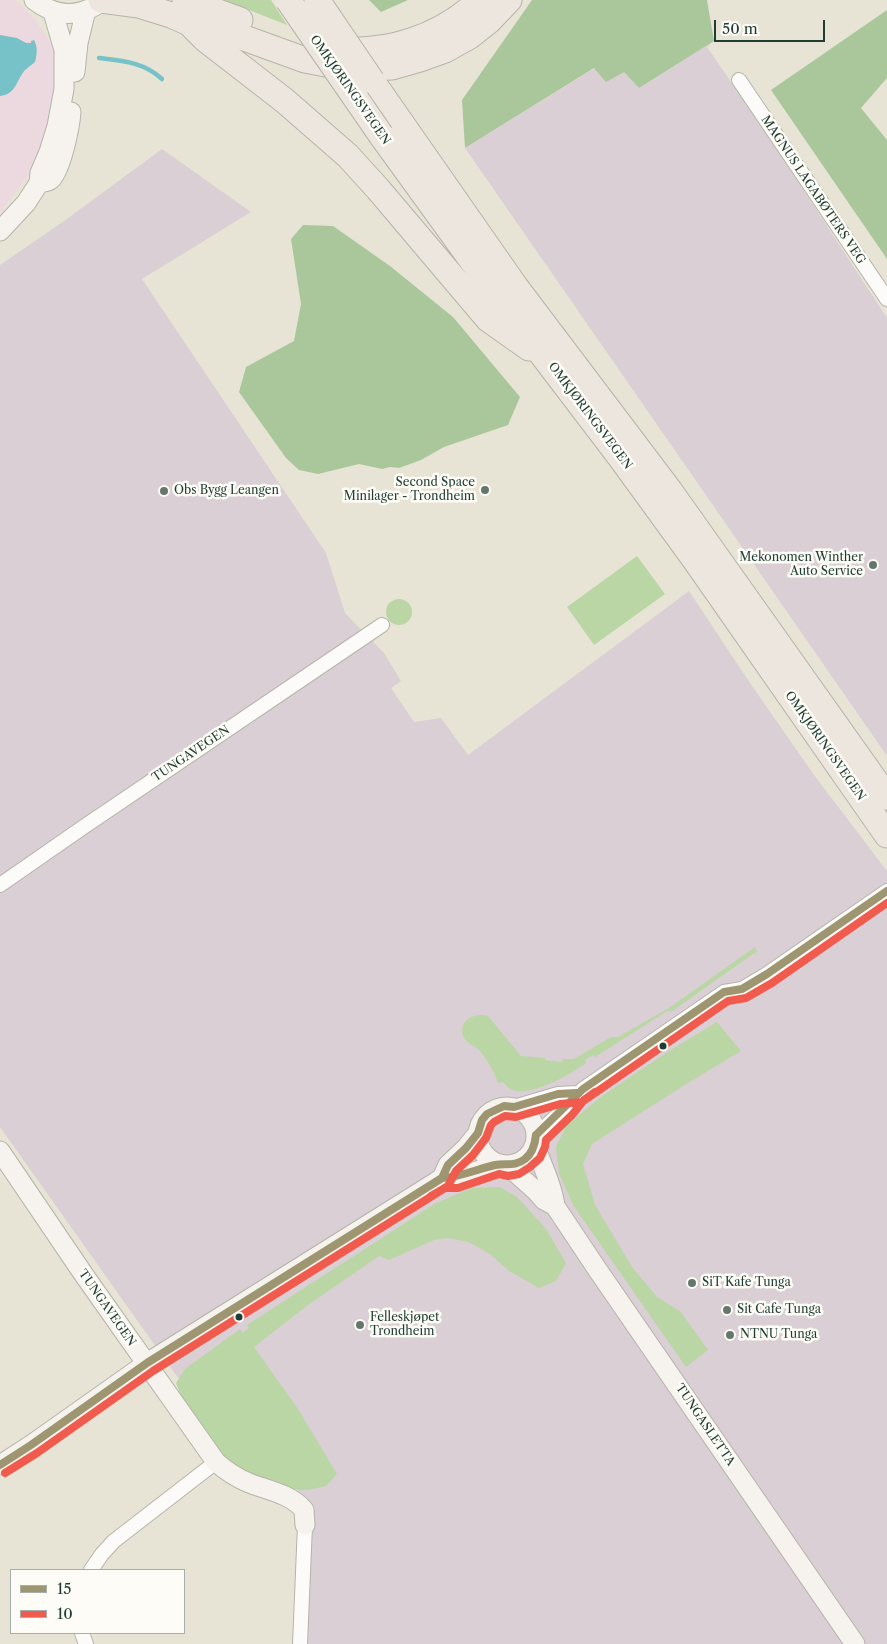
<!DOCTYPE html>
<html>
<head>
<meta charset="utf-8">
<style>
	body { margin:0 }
	#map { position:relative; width:887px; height:1644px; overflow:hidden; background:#e8e4d5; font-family:"Libre Caslon Text",serif }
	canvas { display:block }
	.legend { position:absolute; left:10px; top:1569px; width:175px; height:65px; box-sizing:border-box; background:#fdfcf7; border:1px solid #a4b0a9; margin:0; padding:6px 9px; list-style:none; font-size:15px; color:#1f3d34 }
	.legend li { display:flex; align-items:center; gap:10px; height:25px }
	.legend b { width:25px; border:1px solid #a4b0a9 }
	.scale { position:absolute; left:714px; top:20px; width:111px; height:22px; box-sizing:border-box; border:2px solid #1f3d34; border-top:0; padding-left:6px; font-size:15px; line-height:18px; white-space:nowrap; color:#1f3d34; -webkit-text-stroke:4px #fdfcf7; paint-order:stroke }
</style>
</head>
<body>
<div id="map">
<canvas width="887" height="1644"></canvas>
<ul class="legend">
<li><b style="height:6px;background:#9d9670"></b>15</li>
<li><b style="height:6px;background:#f15b4e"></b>10</li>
</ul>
<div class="scale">50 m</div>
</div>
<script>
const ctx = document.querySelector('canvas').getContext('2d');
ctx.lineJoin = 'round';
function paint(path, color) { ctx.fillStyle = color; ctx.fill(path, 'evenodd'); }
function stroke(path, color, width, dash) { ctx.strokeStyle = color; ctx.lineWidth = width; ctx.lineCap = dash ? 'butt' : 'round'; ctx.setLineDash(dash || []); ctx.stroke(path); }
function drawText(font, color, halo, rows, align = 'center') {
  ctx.font = font + ' "Libre Caslon Text",serif'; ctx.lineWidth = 5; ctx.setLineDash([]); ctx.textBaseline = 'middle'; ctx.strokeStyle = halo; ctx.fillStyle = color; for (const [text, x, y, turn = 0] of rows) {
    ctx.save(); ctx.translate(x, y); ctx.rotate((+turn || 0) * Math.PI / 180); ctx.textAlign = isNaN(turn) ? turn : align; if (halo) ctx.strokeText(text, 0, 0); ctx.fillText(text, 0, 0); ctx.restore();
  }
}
paint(new Path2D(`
	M0,0H16L34,18L61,57L52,132L37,163L0,213Z`), '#ebd9df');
paint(new Path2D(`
	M714,41L707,47L771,140L887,318V756L465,148L595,68L624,72L639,88Z
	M162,149L251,212L142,279L326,553L345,613L384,653L401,681L391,688L414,722L441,718L468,755L689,591L750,683L814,775L887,871V1644H305L296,1487L244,1471L0,1127V265L64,221Z`), '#d9cfd4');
paint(new Path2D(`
	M224,0H271L287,25Z
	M637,556L665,594L594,645L567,607Z
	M386 612a13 13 0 1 1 26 0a13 13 0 1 1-26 0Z
	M755,947L757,951L671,1012L669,1010L595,1057L593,1055L585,1060L586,1063C570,1075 535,1094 516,1091C510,1090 507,1086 503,1082L498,1083C494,1071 487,1059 478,1049C474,1045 468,1044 465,1039C455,1022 474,1012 488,1016L521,1056L545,1058V1060L562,1062L563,1059H574L611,1037H618L669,1008Z
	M717,1022L741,1051L683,1086L592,1144L583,1164L595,1205L632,1267L657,1297L680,1311L708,1350L686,1367L573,1205L559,1173L556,1147L566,1126L602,1096L669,1051Z
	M500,1187L517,1197L546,1229L566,1263L556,1281L539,1288L509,1271L490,1254L469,1242L448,1238L434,1240L389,1260L379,1256L308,1305L254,1347L298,1409L337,1474L326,1486L308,1490L284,1489L231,1465L214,1446L185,1406L176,1383L185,1369L240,1329L243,1333L249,1328L247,1325L436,1203L472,1188Z`), '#bad6a4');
paint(new Path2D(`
	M369,0H408L381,12Z
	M532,0H707L714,41L639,88L624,72L606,82L594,68L465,148L462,100Z
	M887,10V78L861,108L887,140V259L771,90Z
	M303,225L333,226L390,266L453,317L520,397L508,425L444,447L421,460L399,468L390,467L382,469L359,464L318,474L299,470L286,458L239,392L246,367L294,341L301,304L291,239Z`), '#aac69b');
paint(new Path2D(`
	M0,35L17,38L26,43H31V41L34,40C38,47 37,55 35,62C32,65 28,67 25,70C16,80 17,94 0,96Z`), '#77c2c8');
stroke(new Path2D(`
	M99,58C123,61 144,62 162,79`), '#77c2c8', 4.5);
const street = new Path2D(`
	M739,80L887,299
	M0,885L82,828L382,625
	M514,1107L558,1094L577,1093
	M536,1135L565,1108L583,1089L724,992L742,989L767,974L887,891
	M91,1570L102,1554L114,1541L216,1462
	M82,1633L86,1644
	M300,1644L305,1525`);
const secondary = new Path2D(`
	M34,0C53,15 74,18 95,6
	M75,72L78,43L86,10
	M39,183C42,182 48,182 50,180C61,172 70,126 71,112
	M0,231L26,203L39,183L40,173L49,152L57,126L64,89V50L53,12
	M478 1136a29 29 0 1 1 58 0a29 29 0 1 1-58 0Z
	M535,1144C541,1165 553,1185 555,1206L597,1269L855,1644
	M0,1151L84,1275L216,1462C226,1471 237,1478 249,1483C267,1490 291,1494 304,1510L305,1525
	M508,1166L536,1191L544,1200L555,1206
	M442,1178L448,1165L466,1148L478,1133
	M0,1465L31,1445L147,1363L436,1182L442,1178H456L498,1164`);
const highway = new Path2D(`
	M101,0L139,5L171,15L189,23L214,27L305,60L346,68H366L392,67L420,59L445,50L470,36L489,21L509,0
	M185,0L240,20
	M189,23L205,39L285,101L348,156L378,189L488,319L529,348
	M333,49C387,55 441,37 480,0
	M372,81L515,286L670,491L887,797
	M381,135L499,298L620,457L695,560L887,835`);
stroke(street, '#b4b4aa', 16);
stroke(secondary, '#b4b4aa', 21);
stroke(highway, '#b4b4aa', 27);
stroke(street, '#fcfbf9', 14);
stroke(secondary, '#f6f2ee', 19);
stroke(highway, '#ede6de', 25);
const highwayBridge = new Path2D(`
	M288,0L381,135
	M317,0L372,81`);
stroke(highwayBridge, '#b4b4aa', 27, []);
stroke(highwayBridge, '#ede6de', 25);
stroke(new Path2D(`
	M536,1135L583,1089L724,992L742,989L767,974L887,891
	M442,1178L448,1165L466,1148L478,1133L482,1120L487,1114L504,1106L514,1107L558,1094L577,1093
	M0,1465L31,1445L147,1363L442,1178C461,1177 477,1169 495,1165C506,1163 515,1167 525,1159C533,1153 535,1144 536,1135`), '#9d9670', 8);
stroke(new Path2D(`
	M431,1196L445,1188H458L499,1174L508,1176L519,1174L530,1167L540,1158L545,1147L546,1140L572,1115L584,1100L595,1092
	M5,1473L37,1453L153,1371L448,1186L456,1171L473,1155L486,1138L491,1125L494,1122L505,1116L516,1117L560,1104L582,1102L728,1001L746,998L772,983L887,903`), '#f15b4e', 8);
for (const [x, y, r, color] of [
	[485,490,5,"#65776c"],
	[164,491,5,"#65776c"],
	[873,565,5,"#65776c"],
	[663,1046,4.5,"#1f3d34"],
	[692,1283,5,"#65776c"],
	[727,1310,5,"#65776c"],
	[239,1317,4.5,"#1f3d34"],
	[360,1325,5,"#65776c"],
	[730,1335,5,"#65776c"]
]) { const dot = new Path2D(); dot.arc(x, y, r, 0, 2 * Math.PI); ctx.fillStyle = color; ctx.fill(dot); stroke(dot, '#fdfcf7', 2); }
drawText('12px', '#1f3d34', '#fdfcf7', [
	["OMKJØRINGSVEGEN",350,90,55],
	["MAGNUS LAGABØTERS VEG",813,190,56],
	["OMKJØRINGSVEGEN",590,416,53],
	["OMKJØRINGSVEGEN",825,746,55],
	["TUNGAVEGEN",191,754,-34],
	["TUNGAVEGEN",107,1308,55],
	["TUNGASLETTA",705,1425,56]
]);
drawText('12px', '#1f3d34', '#fdfcf7', [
	["Second Space",475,483,"right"],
	["Minilager - Trondheim",475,497,"right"],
	["Obs Bygg Leangen",174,491],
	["Mekonomen Winther",863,558,"right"],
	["Auto Service",863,572,"right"],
	["SiT Kafe Tunga",702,1283],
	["Sit Cafe Tunga",737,1310],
	["Felleskjøpet",370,1318],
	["Trondheim",370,1332],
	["NTNU Tunga",740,1335]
], 'left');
</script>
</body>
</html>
